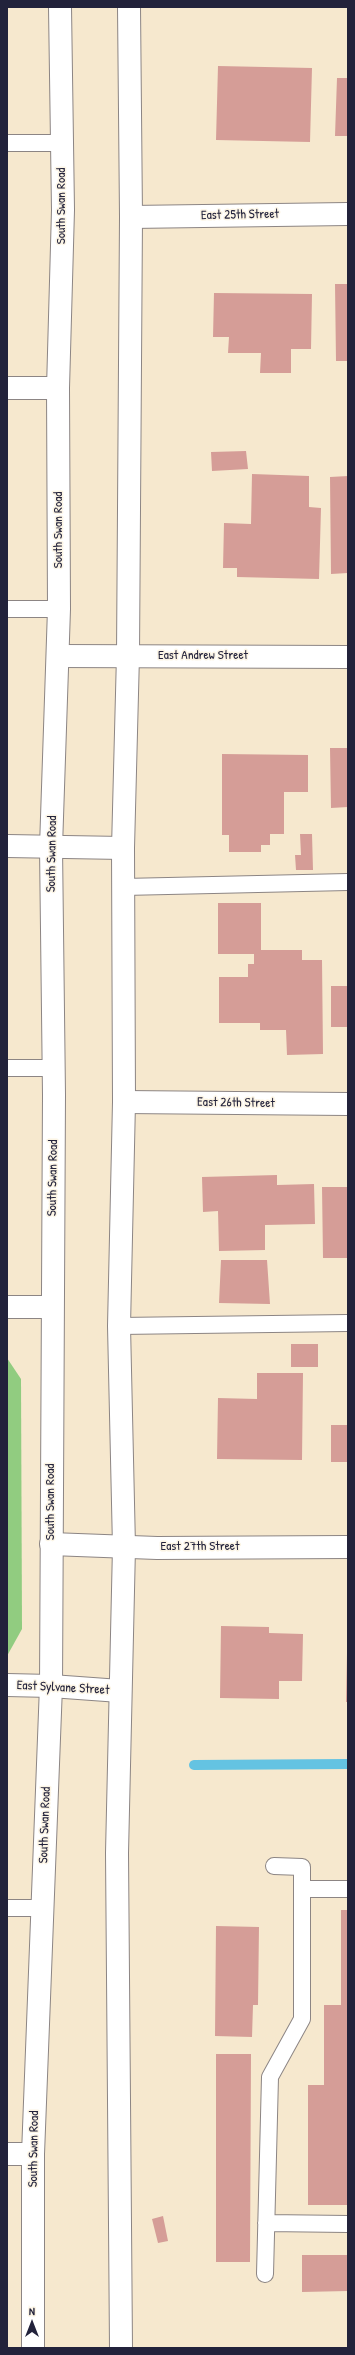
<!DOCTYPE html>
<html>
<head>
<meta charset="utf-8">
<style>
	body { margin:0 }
	#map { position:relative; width:355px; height:2355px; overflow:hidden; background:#f6e8ce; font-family:"Patrick Hand",sans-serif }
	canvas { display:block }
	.frame { position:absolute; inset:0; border:8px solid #22223b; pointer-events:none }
	.north { position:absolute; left:12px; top:2303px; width:40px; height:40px; -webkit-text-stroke:3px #fcf5e5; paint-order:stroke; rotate:0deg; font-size:11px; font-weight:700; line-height:16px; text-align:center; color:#22223b }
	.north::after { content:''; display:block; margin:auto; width:14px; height:18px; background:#22223b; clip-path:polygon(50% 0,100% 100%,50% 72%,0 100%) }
</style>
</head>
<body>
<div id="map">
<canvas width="355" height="2355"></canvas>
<div class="frame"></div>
<div class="north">N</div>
</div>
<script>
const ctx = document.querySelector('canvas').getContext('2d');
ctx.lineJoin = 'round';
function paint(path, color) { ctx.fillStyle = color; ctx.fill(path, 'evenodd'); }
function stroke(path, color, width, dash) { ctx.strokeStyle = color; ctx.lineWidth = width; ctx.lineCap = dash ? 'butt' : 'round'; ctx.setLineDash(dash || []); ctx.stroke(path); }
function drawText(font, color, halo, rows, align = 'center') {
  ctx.font = font + ' "Patrick Hand",sans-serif'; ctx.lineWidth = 3; ctx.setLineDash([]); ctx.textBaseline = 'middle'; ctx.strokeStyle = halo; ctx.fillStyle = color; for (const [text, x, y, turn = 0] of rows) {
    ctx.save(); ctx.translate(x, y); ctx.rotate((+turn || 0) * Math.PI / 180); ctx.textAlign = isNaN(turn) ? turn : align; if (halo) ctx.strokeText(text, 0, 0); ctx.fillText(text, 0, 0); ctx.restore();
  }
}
paint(new Path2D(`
	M7,1358L21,1379L22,1629L7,1656Z`), '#91cc80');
stroke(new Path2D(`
	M194,1765L348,1764`), '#64c3e2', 10);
paint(new Path2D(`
	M218,66L312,68L310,142L216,140Z
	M337,78H348V136H335Z
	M335,284H348V361H336Z
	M214,293L312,294L311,349H291V373H260L261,353H228L229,337H213Z
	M246,451L248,469L212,471L211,452Z
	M252,474L309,476V507L321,508L319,579L237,577V568H223L224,523L251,524Z
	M348,476V573L331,574L330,477Z
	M330,748H348V807L331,808Z
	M222,754L308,755V792H284V834H270V845H261V852H229V835H222Z
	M300,834H312L313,870H296L295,855H301Z
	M218,903H261V950H302V960H322L323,1054L287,1055L286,1030H260V1023H219V977H248V964H254V954H218Z
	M331,986H348V1027H331Z
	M277,1175V1185L314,1184L315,1224L265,1225V1250L219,1251L218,1211L203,1212L202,1177Z
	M322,1187H348V1258H323Z
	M221,1260H267L270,1304L219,1303Z
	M291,1344H318V1367H291Z
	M257,1373H303L302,1460L217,1459L218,1398L257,1399Z
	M331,1425H348V1462H331Z
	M221,1626L269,1627V1633L303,1634L302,1681H279V1699L220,1698Z
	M347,1653H348V1702H346Z
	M341,1910H348V2205H308V2085H324V2005H341Z
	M216,1926L259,1927L258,2005H253L252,2037L215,2036Z
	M216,2054H251L250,2262H216Z
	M163,2216L168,2241L158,2243L152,2219Z
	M302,2255H348V2291L302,2292Z`), '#d59d97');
const service = new Path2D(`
	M7,143H62
	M7,609H59
	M123,887L348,882
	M7,1068H53
	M119,1326L348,1323
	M302,1889H348
	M7,1908H42
	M266,2223L348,2224
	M265,2274L270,2077L302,2019V1867L274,1866`);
const minor = new Path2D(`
	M131,217L348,214
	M7,388H58
	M58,656L348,657
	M7,846L123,848
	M124,1102L348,1104
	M7,1307H52
	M51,1544L157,1548L348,1547
	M7,1685L51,1686L120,1691
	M7,2154H33`);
const primary = new Path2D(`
	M33,2348V2154L51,1686L54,1095L51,847L59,609L58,388L63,210L60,7
	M121,2348L117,1853L124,1547L119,1326L124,1102L123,848L128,655L131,217L129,7`);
stroke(service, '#8c8584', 18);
stroke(minor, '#8c8584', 24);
stroke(primary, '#8c8584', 24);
stroke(service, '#fff', 16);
stroke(minor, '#fff', 22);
stroke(primary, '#fff', 22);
drawText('13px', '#22223b', '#fcf5e5', [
	["South Swan Road",62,206,-90],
	["East 25th Street",240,215,-1],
	["South Swan Road",59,530,-90],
	["East Andrew Street",203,656],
	["South Swan Road",52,854,-89],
	["East 26th Street",236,1103,1],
	["South Swan Road",53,1178,-89],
	["South Swan Road",51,1502,-90],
	["East 27th Street",200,1547],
	["East Sylvane Street",63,1688,3],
	["South Swan Road",45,1825,-88],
	["South Swan Road",34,2149,-89]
]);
</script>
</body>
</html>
